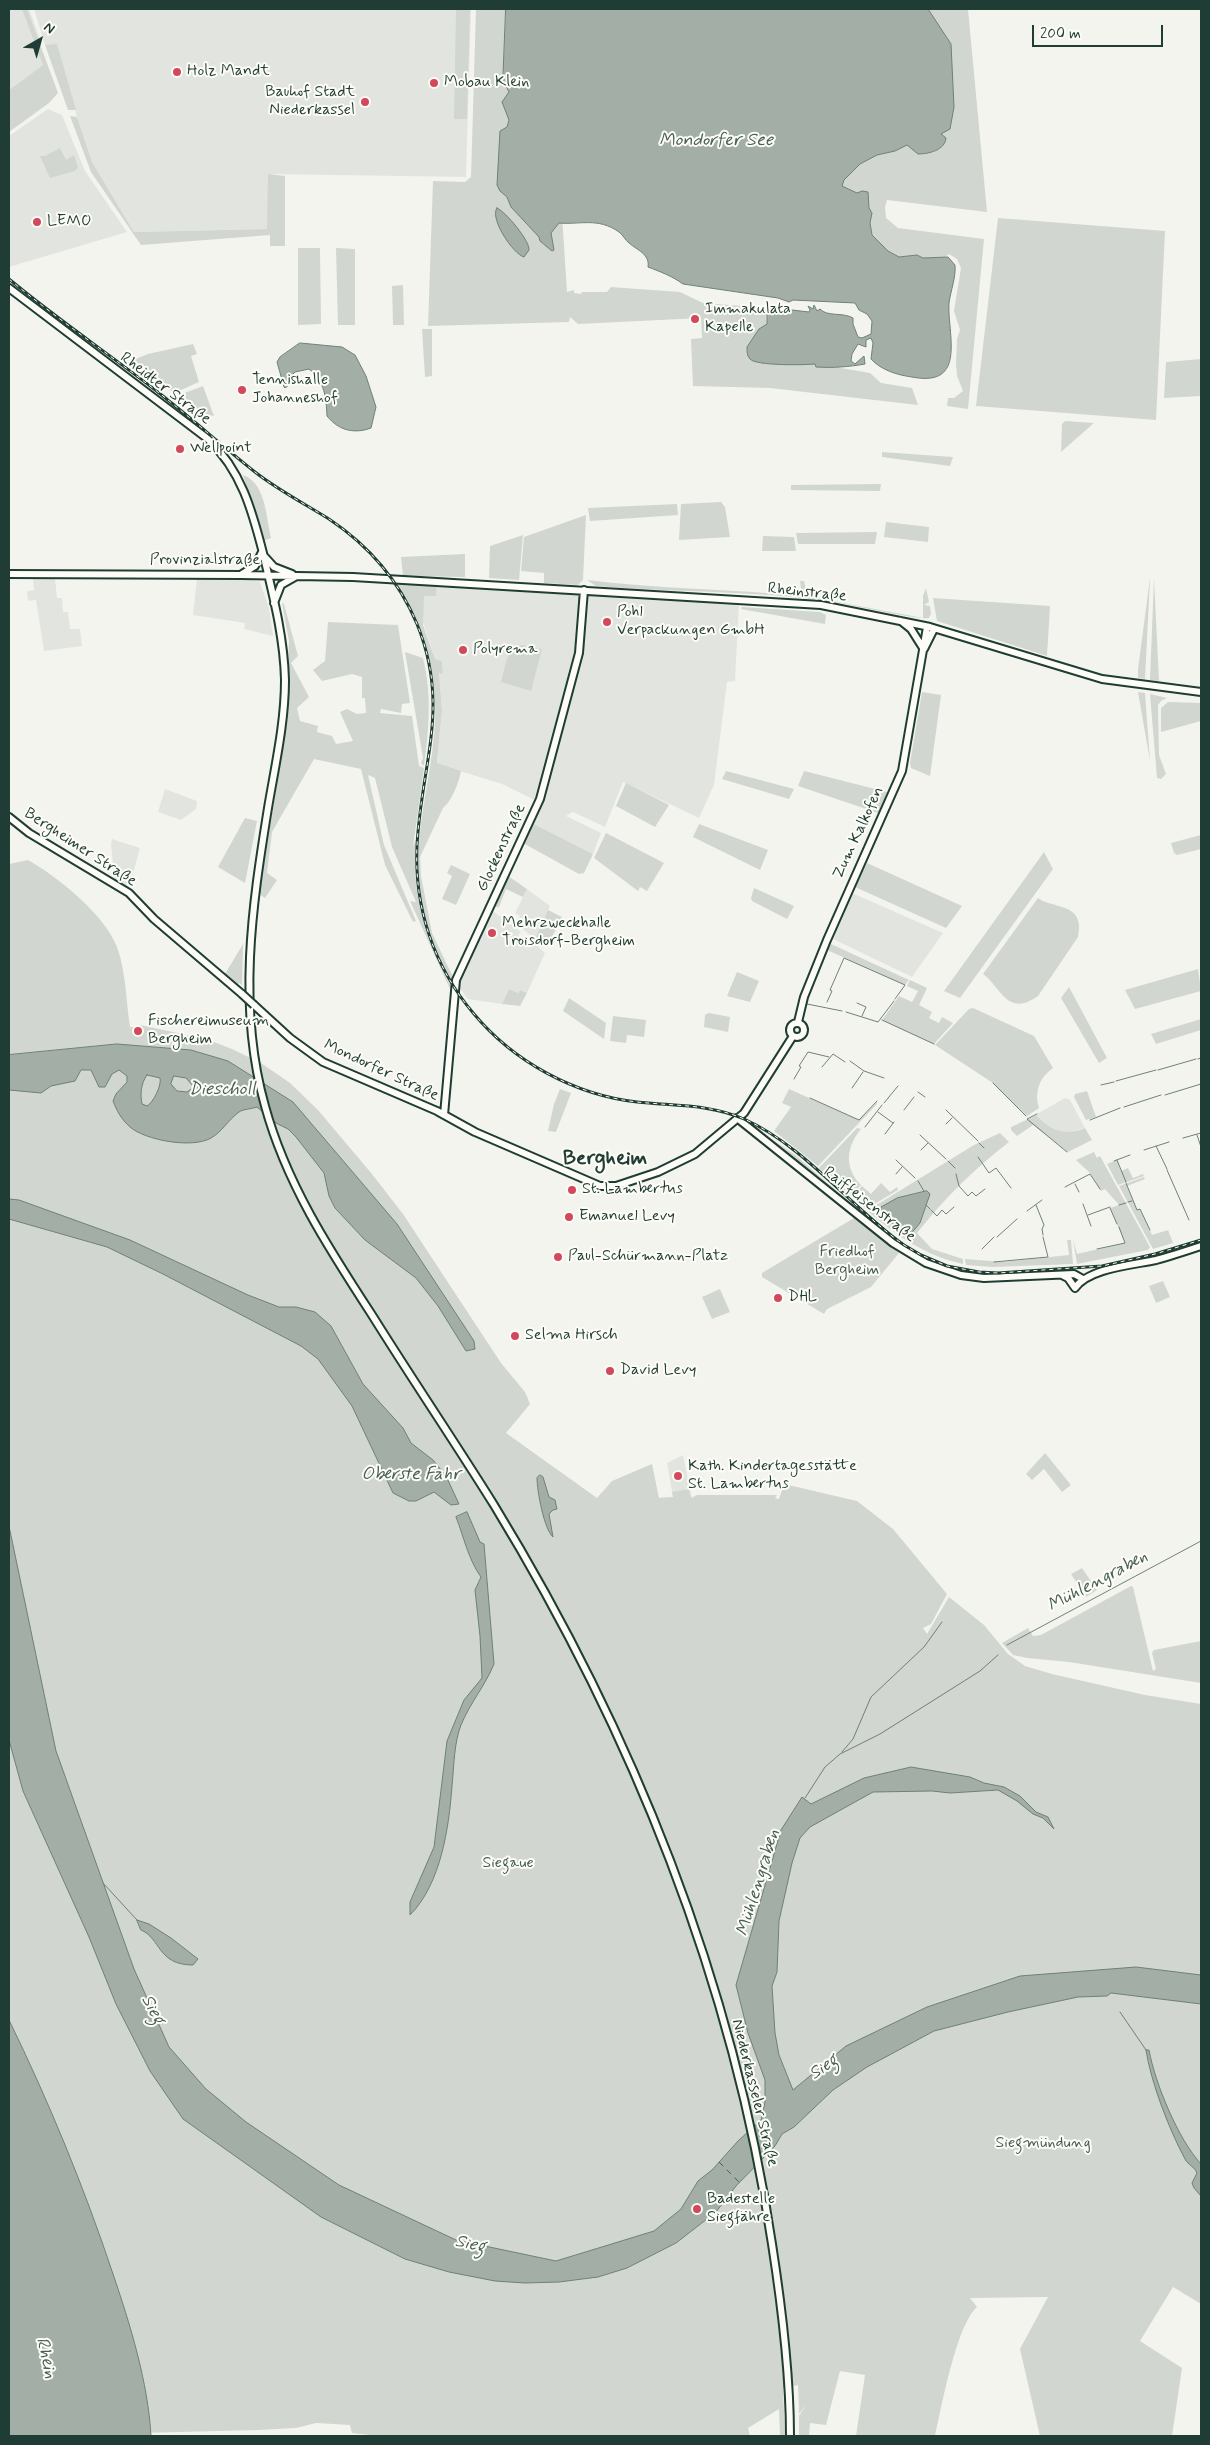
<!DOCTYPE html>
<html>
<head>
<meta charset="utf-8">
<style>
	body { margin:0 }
	#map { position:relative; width:1210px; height:2445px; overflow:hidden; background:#f4f4ef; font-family:Mynerve,sans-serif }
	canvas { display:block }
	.frame { position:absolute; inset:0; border:10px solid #1f3d34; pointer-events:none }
	.north { position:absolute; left:15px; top:15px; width:50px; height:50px; -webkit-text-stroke:4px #fdfcf7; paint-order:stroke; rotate:38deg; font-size:14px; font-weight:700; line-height:20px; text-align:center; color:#1f3d34 }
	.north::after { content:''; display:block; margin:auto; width:18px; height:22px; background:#1f3d34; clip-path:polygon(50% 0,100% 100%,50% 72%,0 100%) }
	.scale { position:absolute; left:1032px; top:25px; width:131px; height:22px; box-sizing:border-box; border:2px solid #1f3d34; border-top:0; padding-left:6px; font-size:15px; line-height:18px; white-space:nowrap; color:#1f3d34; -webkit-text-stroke:4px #fdfcf7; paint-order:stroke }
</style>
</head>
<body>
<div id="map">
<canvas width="1210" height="2445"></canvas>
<div class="frame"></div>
<div class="north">N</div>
<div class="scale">200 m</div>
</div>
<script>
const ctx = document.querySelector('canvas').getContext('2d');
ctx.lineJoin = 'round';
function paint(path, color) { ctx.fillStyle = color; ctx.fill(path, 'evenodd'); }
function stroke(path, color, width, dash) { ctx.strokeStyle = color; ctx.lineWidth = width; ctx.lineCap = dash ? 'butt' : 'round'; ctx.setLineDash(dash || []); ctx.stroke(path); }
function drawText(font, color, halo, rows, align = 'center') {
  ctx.font = font + ' Mynerve,sans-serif'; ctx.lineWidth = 4; ctx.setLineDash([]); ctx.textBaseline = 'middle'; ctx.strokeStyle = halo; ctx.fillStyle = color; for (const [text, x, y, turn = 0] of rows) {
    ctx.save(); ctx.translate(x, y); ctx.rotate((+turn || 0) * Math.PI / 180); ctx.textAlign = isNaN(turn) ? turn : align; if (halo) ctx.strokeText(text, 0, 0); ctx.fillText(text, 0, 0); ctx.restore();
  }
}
paint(new Path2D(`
	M9,9H29L41,42L43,65L9,90Z
	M34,9H471L466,177L268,174V229L134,232L92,162L77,117L57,45H45Z
	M48,109L62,115L85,171L127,232L9,267V136Z
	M55,578L57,598H62L63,612H68L70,629H80L82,646L44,651L36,600L28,601L27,591L34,590L33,579Z
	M197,579L251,580L260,582L269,608L273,636L244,629L245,623L193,615Z
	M437,585L739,604L735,681L727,682L714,785L699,818L623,782L605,827L573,812L566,816L601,833L593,854L532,823L543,804L502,784L437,764L442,710L439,673H443L442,661L435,659L422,619L424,596H436Z
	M165,789L197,801L196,809L181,820L158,812Z
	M112,839L140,848L129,888H124L115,882L111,845Z
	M527,889L550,906L535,939L516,924L520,916L515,913Z
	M852,893L943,933L912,977L833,939Z
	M493,911L521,932L518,935L528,943L531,940L545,953L527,993L520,990L518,993L509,989L502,1004L468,999L458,986L490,912Z
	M1065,1098L1070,1100L1085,1128L1070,1132L1059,1131L1046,1125L1037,1114Z
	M683,1455L692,1499L655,1498L673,1497L667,1463Z`), '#e2e5df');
paint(new Path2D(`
	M22,9H27L58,93L49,103L9,132V90L43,65Z
	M456,9H470L467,119H454Z
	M476,9H968L987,212L887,200L885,207L886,218L898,228L984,239L968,409L947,406L948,398H954L963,391L957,376L956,364L957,339L960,330L954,311L961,268L957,259L949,254L945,257L923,258L917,255L899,257L888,251L872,235L870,223L872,214L869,208V198L560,184L567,292L574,290V293L581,294L582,292H607L611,287L680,292L703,303L743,306L756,312L766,310L771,313L766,316L767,324C759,335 741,342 751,360L764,363L815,364L847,369L870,373L881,383L912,388L918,405L770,388L693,386L691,339L702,338L701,318L578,324L570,317L569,322L428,326L433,181L465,182L471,177Z
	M57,44L76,110H68L45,45Z
	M70,116L77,117L92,162L134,232L267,229L268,174L285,176V246H270V235L141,245L91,172Z
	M60,148L66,160L74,155L78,167L75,171L50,178L40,156H45Z
	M998,218L1165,231L1156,420L976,406Z
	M298,248H320L321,324L298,325Z
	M336,248L355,249V325H338Z
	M403,285L404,325H393L392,286Z
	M422,329H432V376L425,377Z
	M193,344L197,354L191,356L199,382L174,393L145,370L128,362L148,354Z
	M1201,359V396L1164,398L1166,362Z
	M203,386L214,416C199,414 192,406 182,394Z
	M1065,421L1094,423L1061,452L1062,424Z
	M882,452L953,457L950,466L882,457Z
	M243,475C266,483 266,517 271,538L263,541Z
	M881,484L880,491L791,490V485Z
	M721,502L725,507L730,537L679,540L681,504Z
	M677,504L678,515L590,521L588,508Z
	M586,515L583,580L578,585L544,583V573L521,571L524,537Z
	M886,522L929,527L928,542L884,537Z
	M877,532L875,544H798L796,533Z
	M523,535L519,580L489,578L490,546Z
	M763,536L794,537L796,551H762Z
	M465,554V577L403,576L401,557Z
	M1150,578V580L1145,679L1138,678V669Z
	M1154,578L1159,681L1150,680Z
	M587,580C659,589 731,589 802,596L800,581H804L807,594L811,597L923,618V596L926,588L929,602L924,605L930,606L931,614L929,618C923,621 853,605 840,603C760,590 677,593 596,586Z
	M396,584L437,585L436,596H424L423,625L435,659L442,661L443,674L439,673L442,710L437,763L461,771C459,782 452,801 443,808L420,857L421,876L432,933L452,975V981C432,947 419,910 418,870C417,825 430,780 434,735C440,683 426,627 396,584Z
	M933,598L1050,606L1047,656L937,621Z
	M282,603L284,604L298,656L291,663L309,697L297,708L300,721L318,726L317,732L332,736L336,744L353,741L340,712L347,709L357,714L366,713L365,698H362V677L352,674L322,681L313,670L325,661L328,622L398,625L410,703L402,704L401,713L381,709L380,713L412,716L419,766L424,768L413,847L416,839C411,892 425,941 451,986L450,989L410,901L416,902L392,847L375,778L368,775L384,845L416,921L413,922L385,865L361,769L314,759L272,832L267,873L277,880L265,898L259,894L285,734L289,641Z
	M742,607L820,612L826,615L825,624L741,609Z
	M521,645L542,649L531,691L501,682C505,669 506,648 521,645Z
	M405,652L423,658C432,695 429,729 424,766L421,763L423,758Z
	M922,692L941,695L930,776L911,768L910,763Z
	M1138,692L1145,693L1150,761Z
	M1150,694L1167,698L1161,701L1158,705L1159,755L1166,774L1161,779L1157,778Z
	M1168,702L1201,703V721L1161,732V708Z
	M726,771L794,789L789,799L722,779Z
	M804,771L891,793L881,814L798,786Z
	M626,783L669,805L655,827L616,806Z
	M245,818L257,821L245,883L218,867Z
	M532,823L593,854L584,873L579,874L523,843Z
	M699,824L768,850L760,870L693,837Z
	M606,833L664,863L647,891L640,887L638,891L594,858Z
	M1201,835V849L1177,855L1174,853L1171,843Z
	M1044,852L1053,869L960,998L944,991Z
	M28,860C58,877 105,915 117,947C126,971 126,1001 130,1027H138L140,1025L206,1039L232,1049L261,1063L290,1083L318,1110L372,1174L403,1214L501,1363L525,1392L530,1404L506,1433L597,1498L612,1481L652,1464L659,1498L673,1497L672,1492L689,1489L691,1498L697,1495H777L775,1498L779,1499L784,1484L857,1501L893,1529L947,1594L931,1624L923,1628L927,1634L949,1597L984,1625L1008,1654L1025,1666L1052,1674L1145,1695L1201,1704V1994C1171,1987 1139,1980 1107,1980C1083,1980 1060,1985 1035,1989C953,2003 882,2038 817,2091L900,2036L978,2007L1055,1986L1135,1985L1174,1989L1201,1995V2304L1173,2287L1140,2341L1182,2368L1172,2436H1040L1020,2349L1048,2297L970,2298L977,2307C956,2326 942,2406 935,2436H856L865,2375L840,2371L826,2425L810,2423L809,2436H799V2416L806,2405L799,2414L798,2385L783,2388L785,2436H780L779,2409L748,2428L750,2436H379L352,2433L350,2425L316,2423L296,2428L258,2430L62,2435L33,2320L9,2258V864ZM78,1875L143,2016L170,2060L208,2102L267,2154L346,2208L407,2236L501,2266L460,2260L402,2241L313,2196L234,2137L164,2065L123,1988Z
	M867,863L962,906L946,928L855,887Z
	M451,865L470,874L456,905L442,899L452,876L447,873Z
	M508,876L527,889L523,897L506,889L499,907H495Z
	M754,888L794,906L787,919L752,901L751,898Z
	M1038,898C1052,909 1086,902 1078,937L1038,996C1007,1018 1001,987 983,974Z
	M548,910L562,917L547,947L535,939Z
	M243,944L242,989V985L239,983L238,985L225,974Z
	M831,944L909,980L905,985L827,950Z
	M1198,969L1201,991L1135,1009L1125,990Z
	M737,972L759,981L750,1002L727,996Z
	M910,980L927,988L919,1005L932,1012L929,1018L939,1023L942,1017L953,1023L934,1044L882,1020L899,996L912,1002L918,991L907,986Z
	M1069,987L1107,1058L1099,1063L1061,998Z
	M509,989L518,993L520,990L527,993L520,1006L502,1004Z
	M569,998L606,1023L604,1039L563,1011Z
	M973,1008L1034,1036L1053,1068C1039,1078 1034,1092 1039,1108L1027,1116L993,1083L935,1045L969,1009Z
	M709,1013L730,1017L728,1032L704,1027L705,1015Z
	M613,1016L646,1020L644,1037L627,1035L626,1043L610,1041Z
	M1201,1019V1030L1156,1044L1151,1034Z
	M560,1089L571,1093L556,1132L548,1131L554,1104Z
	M789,1089L859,1120L877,1102V1104L818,1166L774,1131L791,1107L782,1103Z
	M1087,1091L1096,1117L1086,1120L1074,1097L1075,1094Z
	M1037,1115C1049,1131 1067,1136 1085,1128L1092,1140L1068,1152L1033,1125L1017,1136L1011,1130V1127Z
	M748,1123L795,1155L862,1213Z
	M857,1128L861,1129C846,1147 844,1168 861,1185L851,1196L819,1168Z
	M1000,1133L1009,1142C975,1168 944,1199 917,1233L932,1249L963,1259V1264C926,1256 897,1236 869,1212L870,1209L974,1145Z
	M1094,1152L1097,1158L1100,1156L1150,1247L1148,1250L1077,1264L1073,1239L1077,1254L1125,1243L1110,1208L1119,1205L1105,1189L1101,1191L1090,1173L1076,1160Z
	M1117,1160L1121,1171L1128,1168L1133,1178L1143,1174L1144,1176L1118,1185L1107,1164Z
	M1144,1177L1145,1179L1127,1186L1137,1210L1140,1209L1152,1235L1168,1230L1173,1243L1153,1249L1119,1186Z
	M881,1183L890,1192L897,1187L898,1190L866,1209L852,1197L862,1186L871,1194Z
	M854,1218L899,1253L871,1287L827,1309L824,1314L762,1277V1273Z
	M1067,1240H1071L1073,1264L993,1267L966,1265L965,1259L1003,1262L1069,1255Z
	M1163,1281L1170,1297L1156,1303L1149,1286Z
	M720,1289L730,1312L712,1319L702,1297Z
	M1045,1453L1071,1485L1062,1492L1044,1469L1032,1480L1026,1474Z
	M1082,1568L1097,1590L1086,1597L1071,1574Z
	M1131,1586L1133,1587L1153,1671L1156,1669L1152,1653L1154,1650L1201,1641V1683L1069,1662L1027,1658L1013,1655L1002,1643L1028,1628L1033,1636L1041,1635Z`), '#d1d6d1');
const water = new Path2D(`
	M506,9H928L951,44L954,107L950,129L941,134L946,138C945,150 929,154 918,154L907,145L895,151L877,155L860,164L844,180L842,186L857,193L862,191L868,192L869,208L872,213L870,223L872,235L888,251L899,257L917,255L923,258L948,257L955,265C956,278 951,289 949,303C947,333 968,388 912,377C897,375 881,370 871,359L873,343L871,338L866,340V347L858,344L852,354L851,361L855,364L864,356L865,364C848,367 833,368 816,367L815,364C804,365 756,366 750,359C747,356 747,351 747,347L759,329L767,324V314H777L783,311L786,313L792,310L809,312L810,310L808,306L813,309L814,305L817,311L820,309C827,317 843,312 853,318V324L858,337L862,338L871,334L872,321L867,314L859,310L855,303L793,300L789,302L778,298L683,284C672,276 661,272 648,267C650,254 637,250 629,243C625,240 623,235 619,232C598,217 579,225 559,223L551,233L554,250L552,251L540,241L539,237L511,207L507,197L500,191L497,185L500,131L507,127L509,120L502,102L509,92L503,80Z
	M497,208C506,212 530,241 529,250L524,257C513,254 489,218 497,208Z
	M300,343L342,347L355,355L366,376L376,407L371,428C355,434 339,431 327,416C326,397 325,382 309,369L295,372L288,379L289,385L285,388L284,387L277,362L280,357Z
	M117,1044L191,1050L228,1061L293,1102L397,1224L474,1341L475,1349L466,1351L438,1306L416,1278L365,1240L335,1208L329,1196L324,1173L296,1137L288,1129L276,1123L257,1107C252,1109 243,1109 239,1112C228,1120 222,1132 211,1138C192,1149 145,1140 130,1127C121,1119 117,1111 113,1101L116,1094L127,1082V1076L119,1070L112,1074L105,1087H99L91,1070H81L75,1081L51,1086L41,1093L9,1090V1055ZM147,1075L160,1078C162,1085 153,1103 147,1106L142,1104C140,1094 141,1083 147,1075ZM174,1076L186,1078L194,1087L187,1092L177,1091L171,1084Z
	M927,1191L930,1194L920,1223L909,1236L882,1216L881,1207L897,1198Z
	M9,1199L19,1200L130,1240L248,1295L279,1307H296L315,1312L331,1326L363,1384L403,1428L411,1443L433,1460L446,1476L459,1504L451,1505L434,1492L416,1501H409L393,1493L352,1406L318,1359L301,1346L163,1274L107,1247L9,1219Z
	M540,1475L543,1477L549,1497L555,1500L557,1509L553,1510L549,1514L553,1537C544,1529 537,1491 537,1478Z
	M467,1512L480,1542L484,1544L494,1664C485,1686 470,1703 461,1725C454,1743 454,1766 452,1786C449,1827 441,1884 410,1915V1902L434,1847L447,1741L464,1700L482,1678L480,1636L475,1590L481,1577C468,1559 464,1537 456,1517Z
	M9,1526L56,1751L134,1969L169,2047L206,2089L246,2122L339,2185L456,2240L556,2261L654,2231L681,2209L698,2181L712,2170L738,2141L761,2120L765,2102V2080L748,2033L736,1985L781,1830L802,1797L811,1804L864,1778L911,1767L970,1777L984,1783L1004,1787L1020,1796L1036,1812L1048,1817L1054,1829L1043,1818L1033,1814L1017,1801L998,1790L950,1793L932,1791L873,1792L810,1827L800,1838L792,1863L779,1921L777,1972L772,1986L775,2033L779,2055L793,2090L846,2046L927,2007L1020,1976L1136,1967L1201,1975V2004L1111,1993L1107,1996L1078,1997L1008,2012L934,2031L867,2067L833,2090L794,2127L782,2134L775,2146L736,2186L716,2212L676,2243L627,2268L598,2277L559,2282L525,2283L495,2281L449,2272L405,2259L321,2217L183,2119L150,2071L116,2004L89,1937L23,1791L9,1740Z
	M137,1920L149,1924L171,1938L198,1959L193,1965C157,1965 161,1938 141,1930Z
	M9,2020C49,2102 84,2187 113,2274C130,2324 148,2382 151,2436H9Z
	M1146,2050H1149C1155,2083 1178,2139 1201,2164V2196L1194,2188L1192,2183L1197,2173C1195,2167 1188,2165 1185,2159C1169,2129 1151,2083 1146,2050Z`);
paint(water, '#a3aea7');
stroke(water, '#6e8179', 1);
stroke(new Path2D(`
	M827,1002L832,991L830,990L844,958L905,985L895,999
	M857,1003L866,1007L862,1016
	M807,1004L842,1011
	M846,1012L878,1022L894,1001
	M882,1020L934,1044
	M1198,1059L1201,1058
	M850,1061L864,1071L884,1078
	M822,1067L833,1054L845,1062
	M1158,1070L1196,1059
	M794,1079L801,1067L799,1066L808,1052L829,1057
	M1116,1081L1156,1070
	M993,1083L1026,1116
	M1101,1085L1114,1082
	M852,1088L863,1072
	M918,1092L925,1097
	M1165,1095L1201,1084
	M810,1098L859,1120L877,1101
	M884,1103L898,1086
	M1124,1107L1161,1095
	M904,1110L914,1097
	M946,1110L978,1141
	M878,1112L893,1123
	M1037,1114L1027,1119L1067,1152
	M1090,1120L1120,1108
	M946,1124L952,1118
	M865,1127L882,1105
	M885,1134L894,1122
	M920,1135L946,1159
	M1197,1135L1201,1147
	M1183,1138L1201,1133
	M979,1143L984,1148
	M1156,1146L1167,1169
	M921,1150L928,1143
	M1144,1150L1169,1142
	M978,1157L989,1173L996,1168L1011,1188
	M896,1160L915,1178
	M1117,1160L1126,1182
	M948,1161L955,1168
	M1114,1161L1130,1155
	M1167,1170L1189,1220
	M896,1174L902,1167
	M956,1174L959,1186L968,1196L972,1192L976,1196L985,1189
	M918,1181L924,1191
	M1126,1183L1137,1210L1140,1209L1150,1230
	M1075,1184L1079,1192
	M1065,1187L1090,1174L1100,1189
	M1128,1202L1132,1201
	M1083,1204L1091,1226
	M926,1205L930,1209
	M1036,1205L1044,1225L1042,1229L1043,1235
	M1119,1205L1126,1203
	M1110,1208L1117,1224
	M931,1210L937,1216L942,1210L946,1214L954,1207
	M1027,1211L1042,1200
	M1088,1215L1110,1207
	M997,1237L1017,1219
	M982,1249L994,1237
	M1097,1249L1125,1243L1119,1227
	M994,1262L1048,1257L1043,1237
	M1007,1645L1201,1541
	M842,1752L853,1739L871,1697L924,1647L942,1622
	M805,1798L825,1767L840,1754L880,1734L980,1671L998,1655
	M103,1883L137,1920
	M1120,2012L1146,2050`), '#6e8179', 1);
stroke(new Path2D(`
	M719,2162L739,2182`), '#475f56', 1, [6, 5]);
const secondary = new Path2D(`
	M9,288L208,439C241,470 252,510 263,553C273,595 284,637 285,680C285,723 275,766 268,808C252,907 237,1007 265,1106C286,1183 329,1249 372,1315C412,1379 454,1441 494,1505C632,1731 733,1981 772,2244C782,2308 790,2372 790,2436
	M265,557L274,567L292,574
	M9,574L241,575L353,577L821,605L930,627L1102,679L1201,692
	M242,574L255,566L262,552
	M274,603L281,585L295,577
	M901,621L911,629L923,648
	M924,649L934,629
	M9,817L29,833L129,893L154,919L242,994
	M254,1005L290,1038L323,1062L437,1111L475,1132L600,1186H616L658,1172L695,1154L744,1113L793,1036
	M798,1022L804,997L827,940L902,771L927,627
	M790 1030a7 7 0 1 1 14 0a7 7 0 1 1-14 0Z
	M444,1115L456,980L540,799L579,653L584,590
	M737,1118L893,1243L926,1263L961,1275L984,1278L1074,1274L1083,1279
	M1062,1275L1068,1278L1075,1288C1089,1268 1133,1265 1156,1260C1171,1256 1186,1251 1201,1246`);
stroke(secondary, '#1f3d34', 10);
stroke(secondary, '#fdfcf7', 6);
const rail = new Path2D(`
	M9,279C56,318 106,352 154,389C189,416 221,445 255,472C278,490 305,504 329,519C368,545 399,581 417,624C451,708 421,763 417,846C414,908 434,967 474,1014C514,1062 575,1095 637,1102C674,1106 710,1104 744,1119C803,1145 852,1208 904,1245L921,1255L947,1266L979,1272L998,1273L1102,1266L1155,1254L1201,1240`);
stroke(rail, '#1f3d34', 3);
stroke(rail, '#fdfcf7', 1, [4]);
const secondaryBridge = new Path2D(`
	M242,994L254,1005`);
stroke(secondaryBridge, '#1f3d34', 10, []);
stroke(secondaryBridge, '#fdfcf7', 6);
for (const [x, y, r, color] of [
	[177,72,5,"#d1495b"],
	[434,83,5,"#d1495b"],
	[365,102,5,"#d1495b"],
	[37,222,5,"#d1495b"],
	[695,319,5,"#d1495b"],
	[242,390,5,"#d1495b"],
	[180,449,5,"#d1495b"],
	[607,622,5,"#d1495b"],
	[463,650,5,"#d1495b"],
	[492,933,5,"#d1495b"],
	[138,1031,5,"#d1495b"],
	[572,1190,5,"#d1495b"],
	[569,1217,5,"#d1495b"],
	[558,1257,5,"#d1495b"],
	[778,1298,5,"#d1495b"],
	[515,1336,5,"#d1495b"],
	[610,1371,5,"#d1495b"],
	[678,1476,5,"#d1495b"],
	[697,2209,5,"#d1495b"]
]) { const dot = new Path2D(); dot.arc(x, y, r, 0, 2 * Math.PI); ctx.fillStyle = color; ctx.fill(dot); stroke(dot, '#fdfcf7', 2); }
drawText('16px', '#1f3d34', '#fdfcf7', [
	["Holz Mandt",187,72],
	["Mobau Klein",444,83],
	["Bauhof Stadt",355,93,"right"],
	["Niederkassel",355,111,"right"],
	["LEMO",47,222],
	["Immakulata",705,310],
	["Kapelle",705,328],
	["Tennishalle",252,381],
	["Johanneshof",252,399],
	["Wellpoint",190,449],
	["Pohl",617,613],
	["Verpackungen GmbH",617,631],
	["Polyrema",473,650],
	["Mehrzweckhalle",502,924],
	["Troisdorf-Bergheim",502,942],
	["Fischereimuseum",148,1022],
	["Bergheim",148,1040],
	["St. Lambertus",582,1190],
	["Emanuel Levy",579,1217],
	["Paul-Schürmann-Platz",568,1257],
	["DHL",788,1298],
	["Selma Hirsch",525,1336],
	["David Levy",620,1371],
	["Kath. Kindertagesstätte",688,1467],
	["St. Lambertus",688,1485],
	["Badestelle",707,2200],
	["Siegfähre",707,2218]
], 'left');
drawText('16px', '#1f3d34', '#fdfcf7', [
	["Rheidter Straße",165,389,37],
	["Provinzialstraße",205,561],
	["Rheinstraße",807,593,6],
	["Zum Kalkofen",859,833,-65],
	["Bergheimer Straße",80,848,33],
	["Glockenstraße",502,848,-65],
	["Mondorfer Straße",381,1071,25],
	["Raiffeisenstraße",869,1205,38],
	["Niederkasseler Straße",754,2093,76]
]);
drawText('16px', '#435c53', '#fdfcf7', [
	["Friedhof",847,1253],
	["Bergheim",847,1271],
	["Siegaue",508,1864],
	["Siegmündung",1043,2144]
]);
drawText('italic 18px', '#475f56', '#fdfcf7', [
	["Mondorfer See",716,141],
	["Diescholl",222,1090],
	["Oberste Fahr",411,1475],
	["Mühlengraben",1098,1582,-28],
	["Mühlengraben",759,1883,-73],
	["Sieg",152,2010,62],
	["Sieg",824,2068,-35],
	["Sieg",470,2245,12],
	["Rhein",45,2358,77]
]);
drawText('bold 21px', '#1f3d34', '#fdfcf7', [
	["Bergheim",605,1160]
]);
</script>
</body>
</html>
